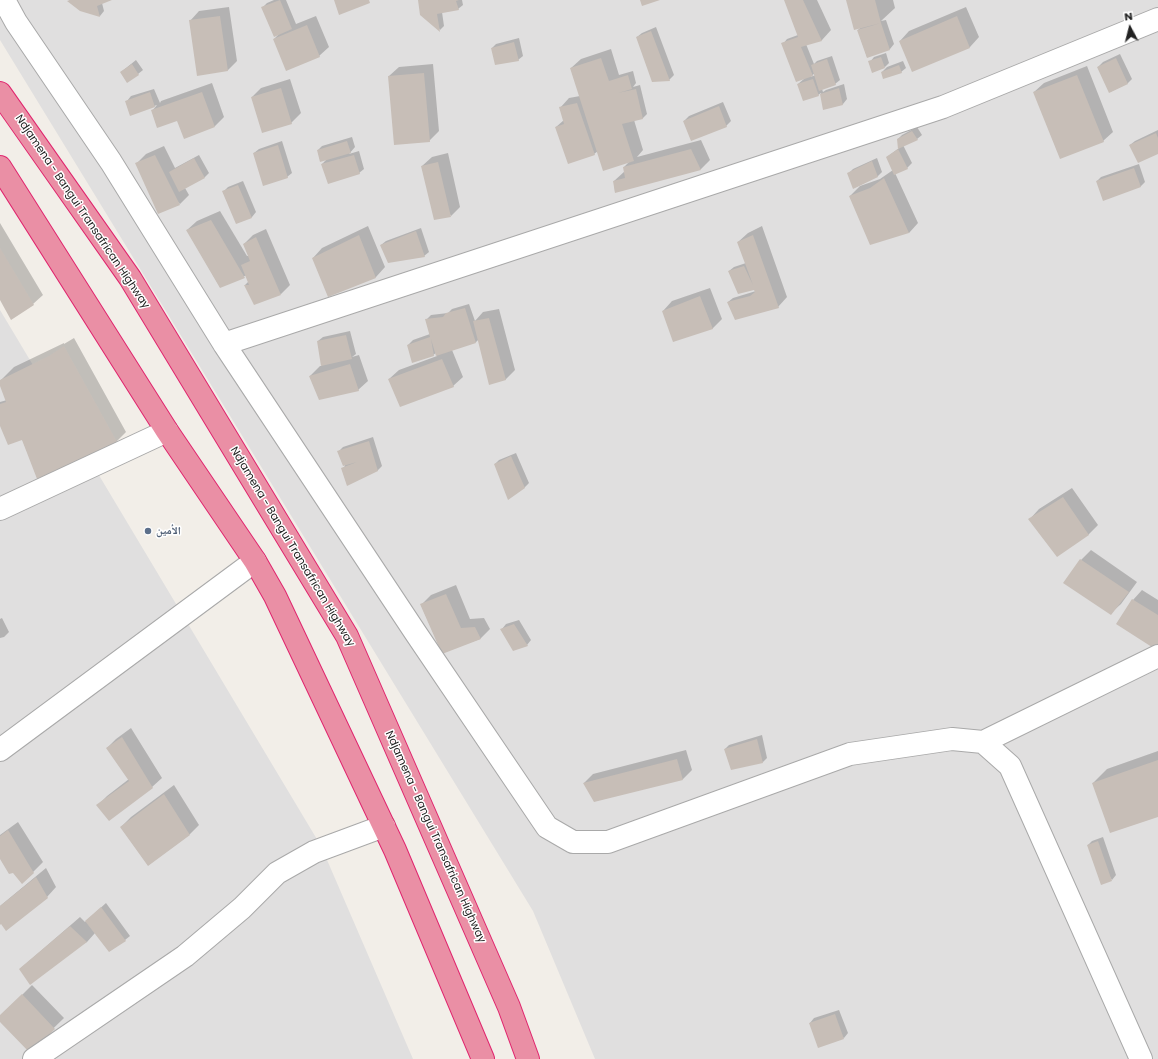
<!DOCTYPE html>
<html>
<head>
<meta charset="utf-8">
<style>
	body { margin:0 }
	#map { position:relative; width:1158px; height:1059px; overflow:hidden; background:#f2eee8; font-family:Poppins,sans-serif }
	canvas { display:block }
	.north { position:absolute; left:1110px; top:8px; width:40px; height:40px; -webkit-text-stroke:3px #fff; paint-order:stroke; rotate:353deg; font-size:11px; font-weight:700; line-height:16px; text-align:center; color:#222 }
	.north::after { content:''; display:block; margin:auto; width:14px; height:18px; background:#222; clip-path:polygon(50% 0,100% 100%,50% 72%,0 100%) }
</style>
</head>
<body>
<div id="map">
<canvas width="1158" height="1059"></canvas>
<div class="north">N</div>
</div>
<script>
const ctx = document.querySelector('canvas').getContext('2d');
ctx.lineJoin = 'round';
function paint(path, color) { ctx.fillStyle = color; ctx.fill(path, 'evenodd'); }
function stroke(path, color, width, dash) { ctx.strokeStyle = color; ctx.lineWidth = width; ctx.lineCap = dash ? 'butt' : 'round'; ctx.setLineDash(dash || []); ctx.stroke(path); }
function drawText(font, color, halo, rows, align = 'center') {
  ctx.font = font + ' Poppins,"Noto Naskh Arabic",sans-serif'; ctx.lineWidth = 3; ctx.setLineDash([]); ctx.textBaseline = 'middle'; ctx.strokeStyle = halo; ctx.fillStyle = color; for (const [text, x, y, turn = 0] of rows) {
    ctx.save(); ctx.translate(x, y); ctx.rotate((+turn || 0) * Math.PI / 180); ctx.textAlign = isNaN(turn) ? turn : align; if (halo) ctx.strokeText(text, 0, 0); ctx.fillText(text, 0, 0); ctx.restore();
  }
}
paint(new Path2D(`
	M0,0H1158V1059H595L533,911L0,40Z
	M0,310L321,846L413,1059H0Z`), '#e0dfdf');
paint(new Path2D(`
	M70,0H110L102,3L104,11L100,16L80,10L69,1Z
	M274,0H286L296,24L316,16L329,47L319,56L274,39L280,33L262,8L267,3Z
	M419,0H462L463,5L458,9L442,12L444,26L440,30Z
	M785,0H817L831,30L822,40L806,44L814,64L817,61L832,56L840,80L835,84L822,89L823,92L826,90L844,84L847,99L843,104L824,108L821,93L818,95L798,84L805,78L783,44L787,39L798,35ZM815,73L816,75L810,77Z
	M847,0H893L895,8L881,21L886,20L894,44L890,49L867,57L858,30L862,26Z
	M229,7L237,61L228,70L198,75L190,21L199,11Z
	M966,7L979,37L970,47L912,70L900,41L909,31Z
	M656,27L674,75L669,80L637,37L642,33Z
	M519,38L523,56L518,60L492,48L496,44Z
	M611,49L619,75L633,71L636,83L633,87L640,85L647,114L643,118L634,120L643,150L637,157L701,140L710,160L701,169L615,192L614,181L625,171L624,167L630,161L598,151L594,154L556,127L564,120L560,108L569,98L580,96L571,68L581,59Z
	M886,53L889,63L885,67L870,62L874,57Z
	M1120,54L1132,79L1128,83L1110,92L1098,67L1103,62Z
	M136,60L143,70L138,74L121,72Z
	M903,61L906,68L901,72H882L887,67Z
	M433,64L439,131L429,141L389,76L399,67Z
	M1087,66L1113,132L1103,141L1034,92L1044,83Z
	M290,79L301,113L291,123L252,97L261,88Z
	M212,83L224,117L215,126L185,138L178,119L152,111L157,105L131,114L127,101L131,96L154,89L160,103L161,101Z
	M723,102L731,121L726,126L684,121L689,116Z
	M917,127L922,135L917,139L903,145L912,163L907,168L895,173L918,223L909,233L850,196L860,186L880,179L893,170L887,157L899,148L898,139L902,135Z
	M1158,130V153L1130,145L1135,141Z
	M352,137L355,147L349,154L359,151L364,169L359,173L322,164L328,158L318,150L322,146Z
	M282,141L292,173L287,177L254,153L259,149Z
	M164,146L175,168L199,155L209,173L205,177L185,188L189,195L180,204L136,164L146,154Z
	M448,153L460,207L451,216L422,166L432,157Z
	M877,158L882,172L878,176L854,188L848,174L853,169Z
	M1139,164L1145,182L1140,187L1097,181L1101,177Z
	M243,181L256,212L252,217L237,223L223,192L228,187Z
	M220,211L247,256H249L244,244L253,235L266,229L290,285L281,294L245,285L249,281L247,275L220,287L187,230L197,221Z
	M0,223L43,295L33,304L0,298Z
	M368,226L385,267L376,277L329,295L313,258L322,248Z
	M762,226L787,297L778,307L728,302L733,298L756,291L729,271L734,267L746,263L738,242L748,233Z
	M421,228L429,252L424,256L381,245L386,241Z
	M710,288L722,319L712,329L663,311L672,301Z
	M469,304L475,321L483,312L499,309L515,370L505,380L479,339L476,342L452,350L463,377L453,386L389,379L399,370L437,356L436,353L433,355L408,345L413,340L430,334L426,320L431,315L448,313L452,309Z
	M350,331L356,354L352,357L359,355L368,381L358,390L310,376L320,366H322L318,341L323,337Z
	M74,338L126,432L117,441L40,482L22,439L0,424V402L7,400L0,381L14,367L64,343V344Z
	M373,437L382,466L377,471L343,468L345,466L339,451L343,447Z
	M516,453L529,483L524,488L495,464L499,460Z
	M1072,488L1098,525L1088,535L1030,519L1039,509Z
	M1091,550L1137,582L1121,604L1111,613L1081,560Z
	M456,585L470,619L484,618L490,629L480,639L442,652L421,605L431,595Z
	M1142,590L1158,600V645L1133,600Z
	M2,618L9,632L4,637L0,638V619Z
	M519,620L531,640L527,645L502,629L506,624Z
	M131,728L162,778L152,787L98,805L107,796L129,779L107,748L116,739Z
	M762,735L767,758L763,762L725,749L729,745Z
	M686,750L692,770L683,779L595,801L584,783L593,774Z
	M1158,751V816L1093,783L1107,769Z
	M174,785L199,825L190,834L148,865L121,827L131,817Z
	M18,822L43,862L33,872L0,857V835Z
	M1103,837L1116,875L1112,880L1088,845L1092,841Z
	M46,868L56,887L47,897L0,924V906Z
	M106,903L130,936L125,940L110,951L95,933L87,942L20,969L80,917L85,922Z
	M32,985L64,1018L30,1051L0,1020V1017Z
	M839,1010L848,1033L844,1038L810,1023L814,1018Z`), '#0003');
paint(new Path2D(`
	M70,0H112L97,6L100,17L80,11L67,1Z
	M280,0L292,29L274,37L261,7Z
	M334,0H369L370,3L339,15Z
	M418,0H459L456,1L459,10L437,14L440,32L420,15Z
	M640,0H660L642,6Z
	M784,0H803L822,41L801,47L813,76L796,82L781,43L798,37Z
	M846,0H875L881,23L854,30Z
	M220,16L228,71L197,76L189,20Z
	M957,16L970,48L912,72L899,41Z
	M881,23L890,50L867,58L857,30Z
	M307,25L320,57L286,71L273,39Z
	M651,31L670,81L652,82L636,37Z
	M514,42L519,61L495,65L491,48Z
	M881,57L885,68L872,73L868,61Z
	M601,58L609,81L628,75L632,89L618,93L636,89L643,119L622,124L634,161L603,171L570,68Z
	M1116,58L1128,84L1109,93L1097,67Z
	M827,59L836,85L819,91L811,65Z
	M132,64L139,75L127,83L120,72Z
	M899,65L902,73L883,79L881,72Z
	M424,73L430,142L394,145L388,76Z
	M1077,75L1104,142L1060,159L1033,92Z
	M813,79L819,96L803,101L797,84Z
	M281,88L292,124L262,133L251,97Z
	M839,88L843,105L823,110L820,94Z
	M150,92L155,107L130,116L125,101Z
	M202,92L215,127L184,139L177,121L157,128L151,110Z
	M577,103L595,155L568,164L555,127L564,124L559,107Z
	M719,106L727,127L691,141L683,121Z
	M912,131L918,140L898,149L897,139Z
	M1156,133L1158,138V154L1138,163L1129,145Z
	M347,141L351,153L320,162L317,150Z
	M278,145L288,178L263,186L253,153Z
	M691,149L701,170L615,193L613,181L625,178L623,167Z
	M898,149L908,169L894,175L886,157Z
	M155,155L180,205L158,214L135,163Z
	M354,155L360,174L328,184L321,164Z
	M194,158L205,178L179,192L169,172Z
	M872,161L878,177L853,189L847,173Z
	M438,162L451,217L434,220L421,166Z
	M1134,168L1141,187L1103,201L1096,181Z
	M884,178L909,233L870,245L849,196L870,188Z
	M238,185L252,218L236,224L222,191Z
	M211,220L245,278L220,288L186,230Z
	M416,231L425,257L388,263L380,245Z
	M359,235L376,278L328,297L312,258Z
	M753,235L779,308L735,320L727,302L750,296L755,292L754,290L738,294L728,271L744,266L753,285L737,242Z
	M256,237L281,295L254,305L244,285H249L241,265L250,261L243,244Z
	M0,248L34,305L11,320L0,300Z
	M700,296L713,329L673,342L662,311Z
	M465,308L476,343L436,356L431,339L434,356L412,363L407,345L430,337L425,319L443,317L446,313Z
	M489,318L506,380L489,385L473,321Z
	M346,335L352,359L321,366L317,341Z
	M64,346L117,442L39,484L22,440L8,445L0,426V404L6,402L0,386V380L49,356Z
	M442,359L454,387L400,407L388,379Z
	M350,364L359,391L319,400L309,376Z
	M369,441L378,471L347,486L341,468L357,462L343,466L337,451Z
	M511,456L525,488L508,500L494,464Z
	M1063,497L1089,535L1057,557L1028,519Z
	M1080,559L1129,592L1111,615L1063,583Z
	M446,594L461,628L475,627L481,639L442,654L420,604Z
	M1132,599L1158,615V645L1155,649L1116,624Z
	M514,624L528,646L513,651L500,629Z
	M122,737L153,788L109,821L96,805L129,781L106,748Z
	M757,739L763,763L731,770L724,749Z
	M677,759L683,780L594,802L583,783Z
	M1158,760V817L1110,833L1092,783Z
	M164,794L190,835L148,866L120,827Z
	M8,830L34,873L22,884L13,873L9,874L0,859V836Z
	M1098,841L1112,881L1101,885L1087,845Z
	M36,877L48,898L6,931L1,924L0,925V906Z
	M101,907L126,941L109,952L85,921Z
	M70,926L87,942L30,985L19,969Z
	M22,994L55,1029L30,1053L0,1022V1015Z
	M835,1014L844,1039L818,1048L809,1023Z`), '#c7beb7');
const street = new Path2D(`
	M4,0L16,22L111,162L224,344L415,632L547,827L573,842H608L850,754L952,739L983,742L1158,656
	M224,344L943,107L1158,19
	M0,509L167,431
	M983,742L1010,766L1141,1059
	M0,750L255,561
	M34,1059L185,956L242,908L277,873L314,852L384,826`);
const highway = new Path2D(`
	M0,93L130,278L347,636L509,1007L528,1059
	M0,167L167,431L255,561L275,596L395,850L483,1059`);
stroke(street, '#a9a9a9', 24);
stroke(highway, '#e0256e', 24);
stroke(street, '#fff', 22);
stroke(highway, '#ea8fa5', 22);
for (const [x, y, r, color] of [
	[148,531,4,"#5c6f8a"]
]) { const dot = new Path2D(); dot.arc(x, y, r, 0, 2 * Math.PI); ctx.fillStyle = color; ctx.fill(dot); stroke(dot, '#fff', 1.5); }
drawText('11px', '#222', '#fff', [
	["Ndjamena - Bangui Transafrican Highway",82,212,56],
	["Ndjamena - Bangui Transafrican Highway",292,547,59],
	["Ndjamena - Bangui Transafrican Highway",435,837,66]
]);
drawText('bold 11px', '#4e5e75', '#fff', [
	["الأمين",156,531]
], 'left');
</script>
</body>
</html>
